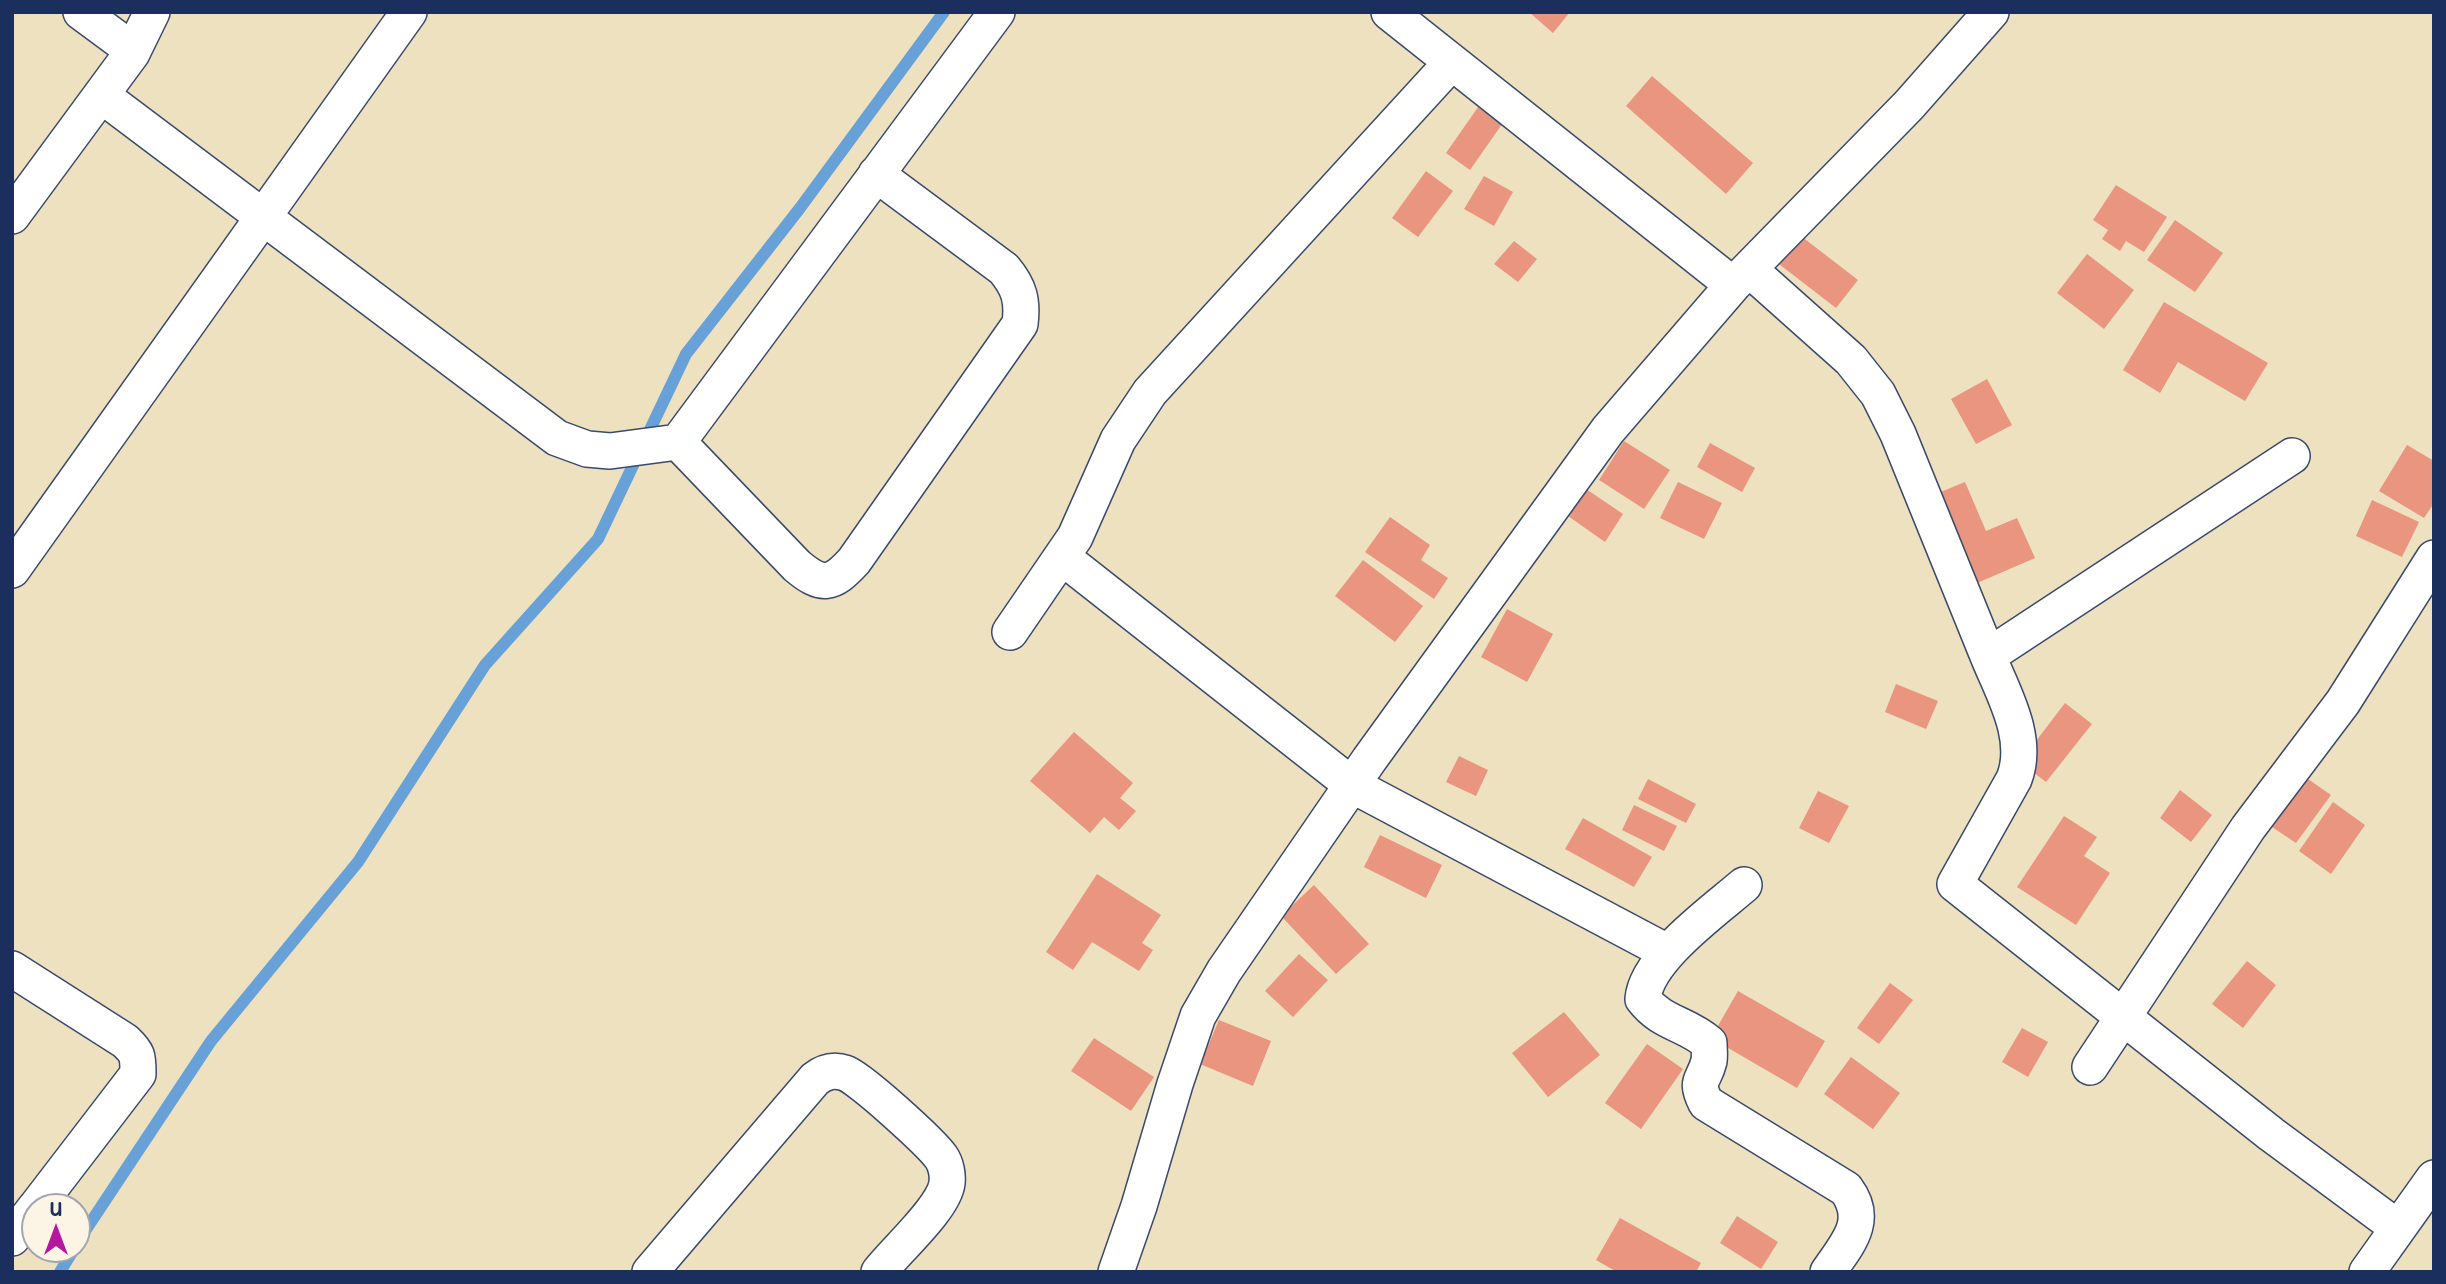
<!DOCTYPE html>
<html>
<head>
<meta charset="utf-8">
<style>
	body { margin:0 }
	#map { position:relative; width:2446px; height:1284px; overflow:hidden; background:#ede1bf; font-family:Mali,sans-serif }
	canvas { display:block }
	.frame { position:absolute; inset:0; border:14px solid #1b2f5e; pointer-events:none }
	.north { position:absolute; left:21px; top:1193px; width:70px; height:70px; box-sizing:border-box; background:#fcf5e5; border:2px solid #a2a6af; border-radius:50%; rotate:0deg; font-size:19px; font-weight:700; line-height:28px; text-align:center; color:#1b2f5e }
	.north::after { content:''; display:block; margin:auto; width:24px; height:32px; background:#b5179e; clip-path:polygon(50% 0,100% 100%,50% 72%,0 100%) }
</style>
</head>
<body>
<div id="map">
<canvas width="2446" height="1284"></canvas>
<div class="frame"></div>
<div class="north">U</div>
</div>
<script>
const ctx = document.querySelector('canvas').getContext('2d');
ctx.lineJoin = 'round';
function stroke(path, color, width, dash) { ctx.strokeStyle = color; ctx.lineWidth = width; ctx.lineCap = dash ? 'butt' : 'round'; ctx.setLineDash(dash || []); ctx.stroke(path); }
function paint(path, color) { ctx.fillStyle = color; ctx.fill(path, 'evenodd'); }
stroke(new Path2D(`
	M77,1243L211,1041L358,862L485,665L598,539L686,354L800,208L944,12
	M60,1272L74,1249`), '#68a1d7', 12);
paint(new Path2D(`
	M1529,12H1570L1553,33Z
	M1652,76L1753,163L1726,194L1626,106Z
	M1483,100L1507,117L1470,170L1446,153Z
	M1426,171L1453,191L1418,237L1392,218Z
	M1484,176L1513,192L1494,226L1464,209Z
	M2116,185L2167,217L2144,252L2126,241L2120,251L2102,239L2108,230L2093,220Z
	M2175,220L2223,253L2195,292L2147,260Z
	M1797,233L1858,280L1836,308L1775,261Z
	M1514,241L1537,259L1518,282L1494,264Z
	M2087,254L2134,290L2104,329L2057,293Z
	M2164,302L2268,363L2245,401L2178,362L2160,393L2123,370Z
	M1987,379L2012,425L1976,444L1951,399Z
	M1624,441L1670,470L1644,509L1599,480Z
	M1710,443L1755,468L1742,492L1697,467Z
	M2407,445L2434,461V503L2424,518L2379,491Z
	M1678,482L1722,503L1704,539L1660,518Z
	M1965,482L1986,531L2017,518L2035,558L1970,586L1931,496Z
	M1586,489L1623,514L1605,542L1568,516Z
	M2372,500L2419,522L2402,557L2356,536Z
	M1390,517L1430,545L1421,560L1448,578L1434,599L1365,552Z
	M1363,560L1423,606L1395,642L1335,596Z
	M1507,609L1553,634L1527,682L1481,657Z
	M1896,684L1938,701L1926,729L1885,712Z
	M2065,703L2092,724L2046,782L2020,762Z
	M1074,732L1133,783L1120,798L1136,811L1119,830L1104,817L1090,833L1030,781Z
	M1459,756L1488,770L1476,796L1446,782Z
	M2298,772L2331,795L2296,843L2263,821Z
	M1648,779L1696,804L1686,823L1638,799Z
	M2180,790L2212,815L2191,842L2160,818Z
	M1818,791L1849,806L1829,843L1799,828Z
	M2333,802L2365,825L2331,874L2299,851Z
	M1634,805L1677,826L1664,851L1622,830Z
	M2064,816L2097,837L2084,856L2110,873L2076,925L2017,887Z
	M1583,818L1652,857L1634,887L1565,849Z
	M1380,835L1442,865L1426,898L1364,867Z
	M1097,874L1161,915L1142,943L1153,950L1139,971L1092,942L1073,970L1046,952Z
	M1314,885L1369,944L1336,974L1281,916Z
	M1299,954L1328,980L1293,1017L1265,991Z
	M2247,961L2276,985L2243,1028L2212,1004Z
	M1890,983L1913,1000L1879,1044L1857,1028Z
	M1738,991L1825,1041L1797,1088L1711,1038Z
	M1564,1012L1600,1055L1548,1097L1512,1053Z
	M1219,1020L1271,1041L1253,1086L1200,1064Z
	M2022,1028L2048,1042L2028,1077L2002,1062Z
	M1094,1038L1154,1077L1131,1111L1071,1071Z
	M1647,1044L1683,1069L1641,1129L1605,1103Z
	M1851,1057L1900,1093L1873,1129L1824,1094Z
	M1737,1216L1778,1242L1761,1269L1720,1243Z
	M1620,1218L1701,1263L1696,1272H1617L1596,1260Z`), '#e9957f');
const minor = new Path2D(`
	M132,53L152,12
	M101,95L557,438L587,449L610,451L678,442L997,12
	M12,216L132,53L127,46L81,12
	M1749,269L1851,360L1878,394L1898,434L1988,656L2292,456
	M1734,284L1909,105L1991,12
	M678,442L797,566C822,587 832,585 854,561L1020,324C1023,300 1019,287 1004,269L876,174
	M1062,557L1352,785L1667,952
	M12,570L409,12
	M1010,632L1075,537L1118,440L1150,392L1452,62
	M1988,656C2003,693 2030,738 2014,779L1955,884L2271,1134L2398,1228
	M1744,885C1714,911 1646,959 1643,999C1662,1024 1686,1023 1709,1043C1709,1049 1710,1056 1709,1061C1704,1082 1694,1079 1706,1103L1846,1189C1870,1221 1847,1244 1828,1272
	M12,969L125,1041C138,1053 138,1056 138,1074L36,1207
	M2090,1067L2248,828L2343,702L2434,558
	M12,1238L35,1208
	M650,1272L815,1079C824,1072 833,1069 845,1073C859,1077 931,1143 941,1157C946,1164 948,1175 947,1183C944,1208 896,1250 879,1272
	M1116,1272L1139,1206L1175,1084L1198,1016L1224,971L1369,760L1608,430L1733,285L1389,12
	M2367,1272L2434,1178`);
stroke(minor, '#3a4a6d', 38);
stroke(minor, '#fff', 35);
</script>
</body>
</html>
